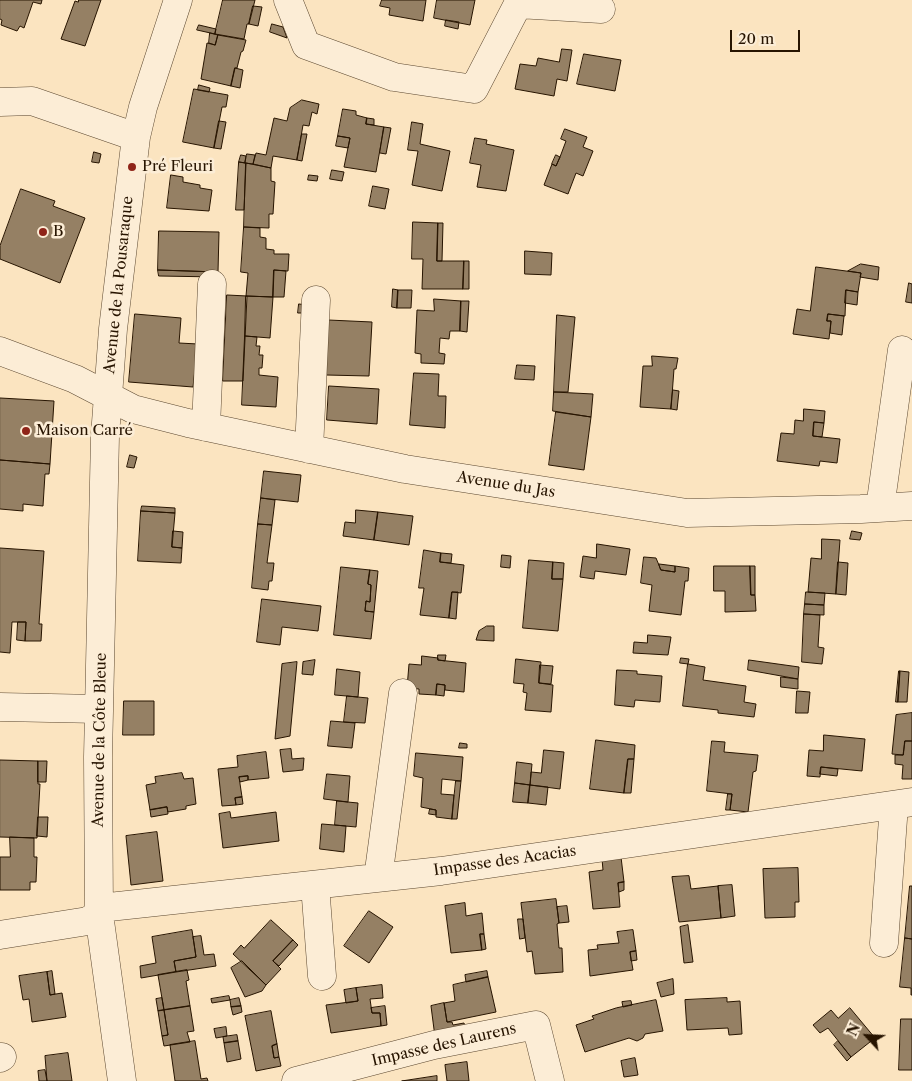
<!DOCTYPE html>
<html>
<head>
<meta charset="utf-8">
<style>
	body { margin:0 }
	#map { position:relative; width:912px; height:1081px; overflow:hidden; background:#fbe4c0; font-family:"Libre Caslon Text",serif }
	canvas { display:block }
	.north { position:absolute; left:842px; top:1011px; width:50px; height:50px; -webkit-text-stroke:4px #fcedd6; paint-order:stroke; rotate:295deg; font-size:14px; font-weight:700; line-height:20px; text-align:center; color:#271400 }
	.north::after { content:''; display:block; margin:auto; width:18px; height:22px; background:#271400; clip-path:polygon(50% 0,100% 100%,50% 72%,0 100%) }
	.scale { position:absolute; left:730px; top:30px; width:70px; height:22px; box-sizing:border-box; border:2px solid #271400; border-top:0; padding-left:6px; font-size:15px; line-height:18px; white-space:nowrap; color:#271400; -webkit-text-stroke:4px #fcedd6; paint-order:stroke }
</style>
</head>
<body>
<div id="map">
<canvas width="912" height="1081"></canvas>
<div class="north">N</div>
<div class="scale">20 m</div>
</div>
<script>
const ctx = document.querySelector('canvas').getContext('2d');
ctx.lineJoin = 'round';
function paint(path, color) { ctx.fillStyle = color; ctx.fill(path, 'evenodd'); }
function stroke(path, color, width, dash) { ctx.strokeStyle = color; ctx.lineWidth = width; ctx.lineCap = dash ? 'butt' : 'round'; ctx.setLineDash(dash || []); ctx.stroke(path); }
function drawText(font, color, halo, rows, align = 'center') {
  ctx.font = font + ' "Libre Caslon Text",serif'; ctx.lineWidth = 5; ctx.setLineDash([]); ctx.textBaseline = 'middle'; ctx.strokeStyle = halo; ctx.fillStyle = color; for (const [text, x, y, turn = 0] of rows) {
    ctx.save(); ctx.translate(x, y); ctx.rotate((+turn || 0) * Math.PI / 180); ctx.textAlign = isNaN(turn) ? turn : align; if (halo) ctx.strokeText(text, 0, 0); ctx.fillText(text, 0, 0); ctx.restore();
  }
}
const building = new Path2D(`
	M0,0H42L41,4L33,2L24,28L20,26L17,31L1,25L2,20L0,19Z
	M79,0H101L85,46L61,39L75,1L78,2Z
	M223,0H255L249,24H247L244,39L215,34Z
	M382,0H426L423,21L389,15L390,8L380,6Z
	M437,0H475L470,25L434,18Z
	M253,6L262,7L258,26L249,24Z
	M446,20L459,22L458,29L445,26Z
	M272,24L283,27L287,38L270,32Z
	M199,25L216,29L215,34L197,30Z
	M210,33L218,35L215,45L209,43Z
	M218,35L246,40L243,51L241,52L237,68H235L231,86L201,79L207,43L215,45Z
	M562,49L572,50L567,81L557,79L554,96L515,89L520,64L536,66L538,58L559,62Z
	M584,54L621,60L615,91L577,84Z
	M235,68L243,70L240,88L231,86Z
	M199,85L210,88L209,92L198,90Z
	M194,89L228,95L226,107H222L214,148L183,142Z
	M302,100L319,104L317,114L312,112L309,126L303,125L297,160L273,156L271,168L253,164L256,153L266,155L274,118L287,121L290,108Z
	M343,109L356,111V115L367,118L366,124L384,127L376,172L344,167L350,138L338,136Z
	M367,118L374,119V125L366,124Z
	M219,121L226,122L221,149L214,148Z
	M412,122L423,124L420,144L450,151L442,191L412,185L418,151L408,150Z
	M384,127L391,128L386,154L380,153Z
	M565,129L587,137L583,147L593,151L583,176L576,173L568,194L544,185L552,164L556,166L560,157L566,141L561,139Z
	M302,134H307L302,161L297,160Z
	M338,136L350,138L348,148L336,146Z
	M475,138L487,140L486,144L514,150L506,191L477,187L481,165L470,163Z
	M94,152L101,154L99,163L92,162Z
	M247,154L255,155L253,164L245,163Z
	M241,155L246,156L245,163L239,162Z
	M556,155L560,157L556,166L552,164Z
	M239,162L246,163L244,210H236Z
	M246,163L271,168V181L275,182L273,214H269V228L244,227Z
	M332,170L344,172L342,181L330,179Z
	M171,175L183,177V182L200,185V188L212,190L209,211L167,208Z
	M309,175L318,176L317,181L308,180Z
	M373,186L389,189L385,209L369,206Z
	M21,189L55,201L53,206L85,218L60,283L0,259V246Z
	M413,222L438,223L437,261H464L463,289H422L423,259H412Z
	M438,223H443L442,261H437Z
	M244,227L260,228V237L266,238V249L274,250V254H289L288,271L274,270L273,297L246,296L248,273L241,272Z
	M159,231L219,232L218,272L158,270Z
	M525,251L552,253L551,275L525,274Z
	M464,261H469V289H463Z
	M861,264L879,267L878,280L860,277L861,273L848,271Z
	M816,267L861,273L858,292L846,290L845,316L828,314L827,321H831L829,339L793,334L797,309L810,311Z
	M158,270L218,272V277L159,276Z
	M274,270L286,271L284,297H273Z
	M909,283L912,284V303L906,302Z
	M393,289L398,290L397,308L392,307Z
	M398,290H412L411,308H397Z
	M846,290L858,292L857,305L845,303Z
	M227,295L247,296L243,381H223Z
	M246,296L273,297L270,338L245,336Z
	M434,299L461,301L460,331H450L449,339L440,338L439,353L445,354L444,364L421,363V354L415,353L417,310L434,311Z
	M461,301H469L467,332L460,331Z
	M299,304L307,305L306,313H298Z
	M135,314L181,318L179,343L198,344L193,387L129,382Z
	M828,314L844,316L842,335L830,333L831,321H827Z
	M557,315L575,317L568,392H554Z
	M328,320L372,322L369,376L326,375Z
	M245,336L257,337L256,346H260L259,355H263L262,368H259V375L278,377L276,407L242,405Z
	M652,356L678,358L676,369H674L671,409L640,407L643,366H652Z
	M517,365L535,366L534,380L515,379Z
	M414,373L439,374L438,396H446L445,428L410,425Z
	M329,386L379,389L377,424L327,420Z
	M673,390L679,391L677,410L671,409Z
	M554,392L593,394L591,417L553,411Z
	M0,398L54,401L50,464L0,460Z
	M804,409L825,411L824,423L814,422L813,436L840,439L837,463L820,461L819,466L777,461L781,433L794,434L795,420L803,421Z
	M556,412L591,417L584,470L549,465Z
	M814,422L824,423L822,437L813,436Z
	M130,455L137,457L134,468L127,467Z
	M0,460L50,464L49,474H45L43,506L23,504V511L0,509Z
	M264,471L301,475L298,502L261,498Z
	M261,498L275,500L272,525L258,524Z
	M142,506L175,508V513L141,511Z
	M356,510L378,512L374,540L343,536L345,522L355,523Z
	M141,511L175,513L172,547L182,548L181,563L138,561Z
	M378,512L413,516L409,545L374,540Z
	M258,524L272,525L267,563H274L272,581H269L268,590L252,588Z
	M173,531L183,532L182,548L172,547Z
	M852,531L862,533L860,540L850,539Z
	M822,539L840,540L836,594L808,592L811,558L821,559Z
	M597,544L630,549L626,575L595,571L594,579L580,577L583,556L596,558Z
	M0,548L44,551L39,624H42L41,641H25L26,622H12L10,653L0,652Z
	M424,550L441,553L440,562L464,565L461,593L452,592L449,618L420,615L424,588H419Z
	M441,553L452,554L451,563L440,562Z
	M502,555L511,556L510,568L501,567Z
	M644,557L656,558L661,570L675,572V566L689,568L688,581H685L681,615L649,611L652,585L641,583Z
	M529,560L553,562L552,579H563L558,631L523,628Z
	M553,562L564,563L563,579H552Z
	M838,562L848,563L846,595L836,594Z
	M659,564L675,566V572L661,570Z
	M714,566H750L751,595H755L756,611L725,612V591H714Z
	M750,566H755V595H751Z
	M341,567L370,570L368,584L371,585L370,602L366,601L365,611L374,612L371,639L334,635Z
	M370,570L378,571L374,612L365,611L366,601L370,602L371,585L368,584Z
	M452,592H458L456,619L449,618Z
	M806,592L825,593L824,605L805,604Z
	M262,599L321,606L318,631L282,627L280,645L257,642Z
	M805,604L824,605V615L804,614Z
	M804,614L820,615L818,647L824,648L822,664L802,662Z
	M18,622H26L25,641L17,640Z
	M487,626H494V641L476,640L479,631Z
	M648,635L671,637L668,655L633,653L634,642L647,643Z
	M438,655H446L445,661L438,660Z
	M422,656L438,658V660L466,663L464,692L445,690V685L437,684L436,695L419,694V689L407,688L409,664L421,665Z
	M681,658L689,659L688,664L680,663Z
	M516,659L541,662L539,683L553,685L551,712L525,710L527,693L523,692L524,684L514,683Z
	M315,660L313,675L302,674L303,662Z
	M749,660L799,667L798,679L748,670Z
	M297,662L290,736L275,739L282,664Z
	M688,664L705,667L703,680L746,686L744,702L756,704L754,717L718,713V710L683,706Z
	M540,665L553,666L551,684L539,683Z
	M337,669L360,672L358,697L335,695Z
	M617,670L637,671V674L662,676L660,702L635,700L634,707L615,705Z
	M899,671H900L898,702H896Z
	M900,671L909,672L907,702H898Z
	M781,677L798,679V689L781,687Z
	M437,684L445,685L444,696L436,695Z
	M797,691L810,692L808,713H796Z
	M347,696L368,698L365,723L344,722Z
	M124,701H154V735H123Z
	M912,713V741H905L903,755L892,754L896,715Z
	M331,721L355,723L352,748L328,746Z
	M824,735L865,739L862,771L821,767L820,777L807,776L809,750L823,751Z
	M596,740L635,745L634,759H628L624,793L590,789Z
	M712,741L725,742L724,752L758,755L756,771L753,772L748,812L730,810L732,794L707,791Z
	M905,741H912V779H902L903,765L895,764V755H903Z
	M460,743L467,744V748H459Z
	M291,749L292,759L304,758L303,770L283,772L280,750Z
	M544,750L564,752L560,789L530,785L531,772L541,773Z
	M266,752L269,778L248,780V776L239,777L242,797L235,798L236,805L222,806L218,769L238,767L237,756Z
	M416,753L463,757L461,781L442,779L441,794L454,795L452,819L436,817V810L421,807L423,778L414,776Z
	M628,759H634L631,793H624Z
	M0,760L38,761V784H40L37,838L0,837Z
	M38,761H47L46,782H38Z
	M517,762L532,764L530,785L515,783Z
	M821,767L838,769L837,776L820,774Z
	M182,773L184,779L193,778L196,804L186,806V809L168,812L167,807L150,810L146,785L156,783L155,777Z
	M327,774L350,776L348,802L324,799Z
	M248,776V780L240,782L239,777Z
	M456,781H461L457,819H452Z
	M515,783L530,785L528,803L513,802Z
	M530,785L548,787L546,805L528,803Z
	M728,794H732L730,810H726Z
	M242,797L243,804L236,805L235,798Z
	M337,801L358,803L356,827L335,825Z
	M167,807L168,814L151,817L150,810Z
	M430,809L436,810V815L429,814Z
	M230,812L231,818L276,812L279,841L223,848L219,814Z
	M38,817H48L47,837L37,836Z
	M322,824L346,826L344,852L320,849Z
	M157,832L163,881L131,885L126,836Z
	M10,837L34,838V857H37L36,882H30V890H0V857H10Z
	M621,857L624,882L618,883L620,907L593,909L589,872L603,870L602,859Z
	M798,868L799,902H795V917L765,918L763,869Z
	M689,876L691,889L718,886L721,918L679,922L672,877Z
	M624,882V890L619,892L618,883Z
	M732,885L735,916L721,918L718,886Z
	M910,886H912V939L905,938Z
	M556,899L559,923L557,924L559,948H562L563,972L535,974L532,951L527,952L521,903Z
	M465,903L466,916L482,913L484,934H480L482,950L451,953L445,906Z
	M567,906L569,922L559,923L557,907Z
	M369,911L393,927L369,963L344,946Z
	M518,919H523L525,938L520,939Z
	M271,920L293,940L273,961L281,969L266,985L233,954L241,945L244,948Z
	M688,925L693,962L684,963L680,927Z
	M192,930L196,957L174,961L176,972L141,978L140,966L156,963L152,937Z
	M633,930L636,951L630,952L633,970L590,976L588,950L598,949L597,945L619,943L617,932Z
	M480,934H484L486,949L482,950Z
	M201,936L204,955L214,954L216,966L176,972L174,961L196,957L193,937Z
	M905,938L912,939V995H911V988L900,987Z
	M293,940L298,945L279,966L273,961Z
	M636,951L637,960L631,961L630,952Z
	M242,961L266,985L262,991L245,997L231,968Z
	M187,970L189,980L186,981L190,1006L164,1010L158,975Z
	M52,971L55,994L50,995L47,972Z
	M487,971L488,977L466,982L465,975Z
	M47,972L50,995L62,993L66,1017L32,1022L29,999L23,1000L19,976Z
	M488,977L496,1012L447,1022L444,1003L455,1001L453,985Z
	M673,979L674,994L661,997L657,983Z
	M382,985L383,998L370,999L372,1013H380L381,1026L331,1033L326,1005L358,1001L356,988Z
	M356,988L358,1001L346,1003L344,990Z
	M229,996L230,1000L212,1003L211,999Z
	M162,998L164,1010L158,1011L156,999Z
	M239,998L241,1006L231,1007L230,1000Z
	M727,998V1002L740,1001L742,1034L729,1035L728,1028L687,1030L685,1000Z
	M656,1000L663,1031L645,1034L643,1038L637,1041L629,1038L585,1052L576,1025L594,1019L592,1016L616,1008Z
	M631,1001L632,1005L623,1007L622,1002Z
	M444,1003L447,1022H452L453,1025L464,1023L466,1030L435,1037L431,1006Z
	M190,1006L194,1031L187,1032L190,1042L164,1046L162,1036L168,1035L164,1010Z
	M241,1006L242,1012L233,1015L231,1007Z
	M385,1006L387,1025L381,1026L380,1013H372L371,1008Z
	M850,1008L875,1038L851,1057L828,1028L820,1033L813,1025L831,1010L838,1018Z
	M164,1010L168,1035L162,1036L158,1011Z
	M271,1011L277,1044L272,1046L274,1058L279,1057L281,1066L256,1071L245,1016Z
	M901,1019H912V1070H899Z
	M226,1027L227,1036L216,1038L214,1029Z
	M237,1035L238,1041L224,1043L223,1037Z
	M195,1041L201,1079L207,1078L208,1081H175L170,1045Z
	M238,1041L241,1059L227,1062L224,1043Z
	M838,1041L851,1057L847,1061L834,1045Z
	M277,1044L279,1057L274,1058L272,1046Z
	M68,1053L72,1081H47L45,1056Z
	M635,1058L638,1075L624,1077L621,1061Z
	M467,1062L469,1081H447L445,1065Z
	M45,1070L47,1081H39L38,1071Z
	M437,1076V1081H402Z`);
paint(building, '#958064');
stroke(building, '#271400', 1);
const minor = new Path2D(`
	M288,0L306,45L394,77L474,89L518,4L601,9
	M0,102L32,101L136,137
	M0,351L75,379L133,409L188,423L405,469L687,513L861,509L912,506
	M206,427L212,284
	M309,449L316,300
	M880,508L902,350
	M0,707L99,709
	M378,878L403,693
	M315,885L322,976
	M0,935L88,921L109,907L441,871L912,802
	M884,943L894,805
	M0,1058L2,1057
	M122,1081L99,914L98,757L105,436L113,329L136,137L143,107L178,0
	M296,1081L434,1045L536,1025L550,1081`);
stroke(minor, '#5c4830', 29);
stroke(minor, '#fcedd6', 28);
for (const [x, y, r, color] of [
	[132,167,5,"#8f2418"],
	[43,232,5,"#8f2418"],
	[26,431,5,"#8f2418"]
]) { const dot = new Path2D(); dot.arc(x, y, r, 0, 2 * Math.PI); ctx.fillStyle = color; ctx.fill(dot); stroke(dot, '#fcedd6', 2); }
drawText('15px', '#271400', '#fcedd6', [
	["Pré Fleuri",142,167],
	["B",53,232],
	["Maison Carré",36,431]
], 'left');
drawText('15px', '#271400', '#fcedd6', [
	["Avenue de la Pousaraque",119,285,-84],
	["Avenue du Jas",506,485,9],
	["Avenue de la Côte Bleue",100,740,-89],
	["Impasse des Acacias",505,861,-8],
	["Impasse des Laurens",444,1045,-13]
]);
</script>
</body>
</html>
